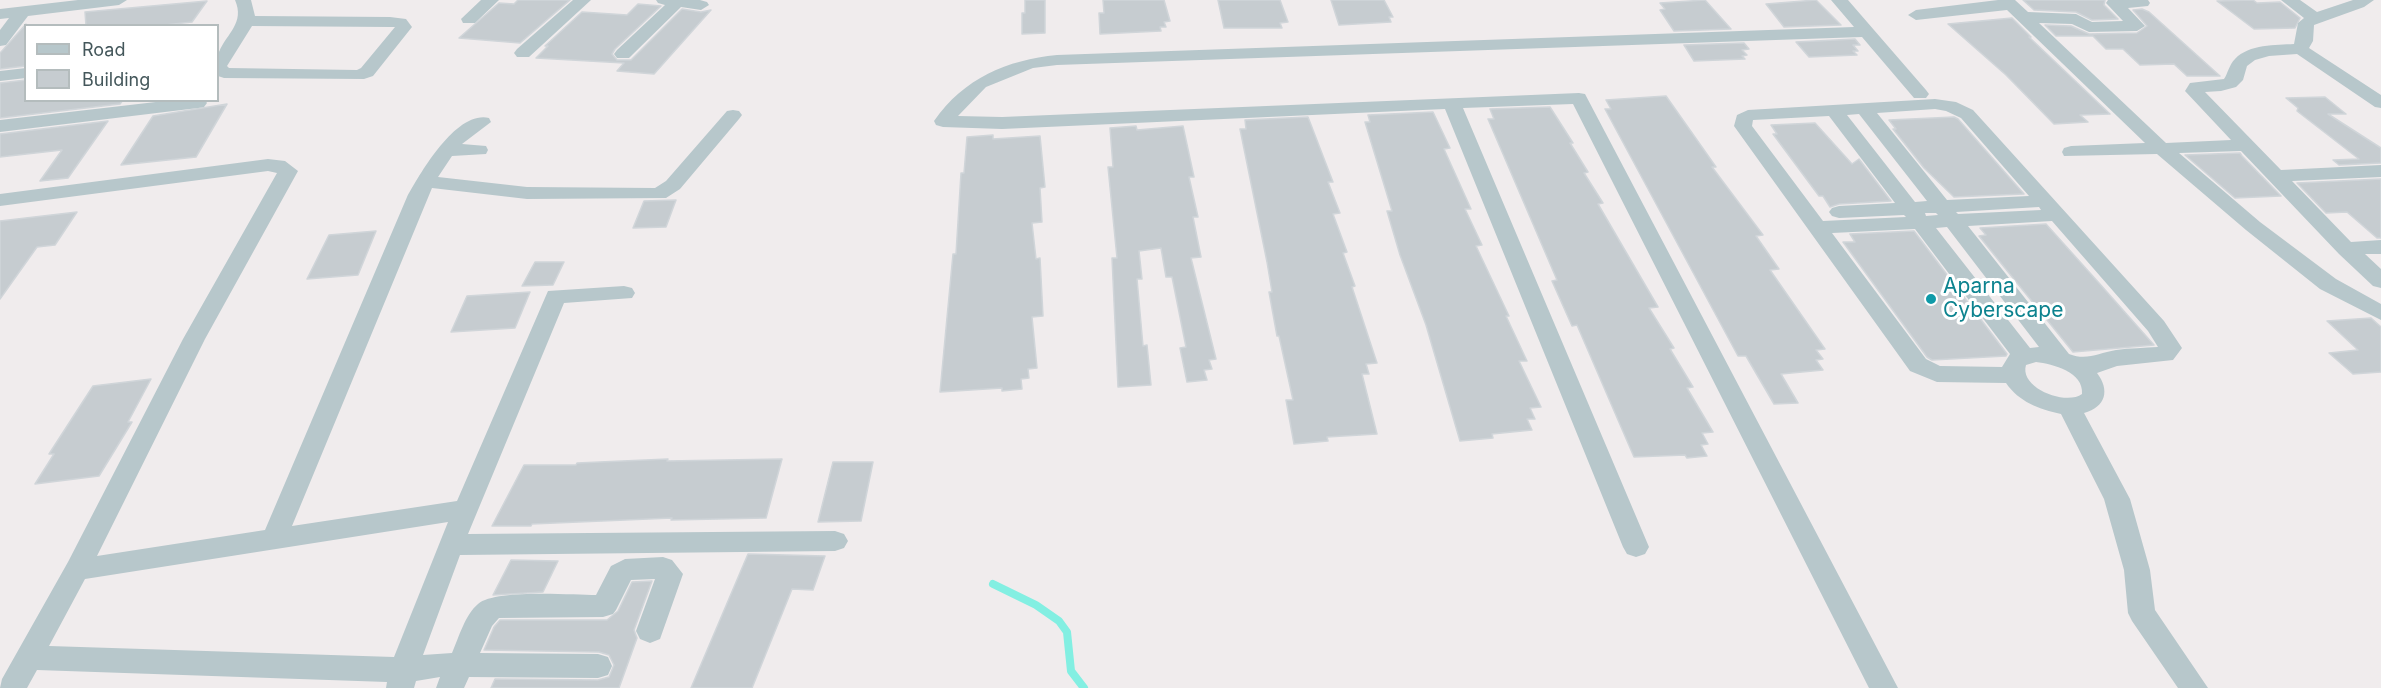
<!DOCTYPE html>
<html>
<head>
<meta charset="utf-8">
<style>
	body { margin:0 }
	#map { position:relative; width:2381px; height:688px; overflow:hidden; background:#f0eced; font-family:Inter,sans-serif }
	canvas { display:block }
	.legend { position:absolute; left:24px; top:24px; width:195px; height:78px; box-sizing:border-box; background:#fff; border:2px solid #b4bcbd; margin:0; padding:8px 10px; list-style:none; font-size:18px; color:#44575b }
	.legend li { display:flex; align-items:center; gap:12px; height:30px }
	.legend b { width:30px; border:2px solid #b4bcbd }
</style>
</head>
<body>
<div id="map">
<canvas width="2381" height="688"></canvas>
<ul class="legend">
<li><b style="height:8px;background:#b7c7cb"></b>Road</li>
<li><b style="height:16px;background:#c6ccd0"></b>Building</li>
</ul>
</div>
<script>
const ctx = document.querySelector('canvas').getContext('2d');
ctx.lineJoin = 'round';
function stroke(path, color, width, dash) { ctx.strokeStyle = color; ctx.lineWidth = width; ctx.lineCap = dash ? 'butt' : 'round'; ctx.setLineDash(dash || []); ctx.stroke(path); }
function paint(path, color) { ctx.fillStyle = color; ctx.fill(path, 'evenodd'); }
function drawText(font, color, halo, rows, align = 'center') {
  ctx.font = font + ' Inter,sans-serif'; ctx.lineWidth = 6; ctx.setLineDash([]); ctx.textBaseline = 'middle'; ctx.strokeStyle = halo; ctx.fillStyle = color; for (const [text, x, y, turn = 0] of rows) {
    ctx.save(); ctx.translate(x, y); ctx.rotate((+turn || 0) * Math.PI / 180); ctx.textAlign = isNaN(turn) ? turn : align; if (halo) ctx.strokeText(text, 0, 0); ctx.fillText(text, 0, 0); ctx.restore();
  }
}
stroke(new Path2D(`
	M993,584L1036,605L1059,621L1067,632L1071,671L1084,688`), '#83efe2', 8);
const building = new Path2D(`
	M518,0H570L520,43L459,38L499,3L514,4Z
	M1025,0H1045V33L1022,34V13H1025Z
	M1103,0H1164L1170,21L1164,22L1166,27H1160L1161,31L1100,34L1099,13H1104Z
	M1218,0H1280L1288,22L1280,23L1282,28H1224Z
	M1331,0H1384L1393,17H1389L1391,22L1339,25Z
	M1705,0L1731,29L1674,31L1660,10L1665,9L1660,3Z
	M1816,0L1841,25L1784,27L1766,4Z
	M2023,0H2105L2104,5L2118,19L2092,20L2076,12L2034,10Z
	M2253,0L2257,3L2280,2L2300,18L2295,28L2254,29L2217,1Z
	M207,1L192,22L156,26H86L85,12Z
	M638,4L661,6L615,49L612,54L617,60H631L682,9L701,12L711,10L654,74L617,71L624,63L536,58L548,46H545L582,12L627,15Z
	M2142,9L2149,12L2220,76H2187L2174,64L2140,65L2123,49H2106L2093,36H2056L2045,25L2071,26L2089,34L2137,33L2147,26L2133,10Z
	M2012,18L2031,37H2029L2110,114L2080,115L2088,122L2054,124L2006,75L1948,24Z
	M26,24V66L0,69V53Z
	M1855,39L1860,45H1853L1858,51H1853L1857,55L1809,57L1796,42Z
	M1744,43L1749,49L1742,50L1747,55L1742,56L1745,59L1694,61L1684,45Z
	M26,80V100H123L120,104L0,118V83Z
	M1666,96L1716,167H1712L1763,235L1756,236L1779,269L1770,270L1825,349L1816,350L1823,359L1816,360L1823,370L1781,374L1798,403L1774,404L1746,356H1738L1605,109H1611L1606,100Z
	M2325,97L2346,114H2328L2381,148V163L2339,165L2333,160L2359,159L2297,111L2298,108L2286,98Z
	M227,104L196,157L121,165L153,116Z
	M1550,107L1573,143H1570L1588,172L1584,173L1603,203L1598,204L1658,307L1649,308L1674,348L1670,349L1693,387L1687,388L1713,432L1702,433L1708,444L1701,445L1707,456L1687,458L1685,455L1634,457L1577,325L1572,326L1552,281L1557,280L1488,119H1494L1490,109Z
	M1433,112L1450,148L1444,149L1471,209H1465L1482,245L1476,246L1509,316H1506L1527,361H1519L1541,407L1530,408L1535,419H1527L1532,430L1492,434L1493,438L1460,441L1426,325L1400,255L1387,211H1392L1365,122H1370L1368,115Z
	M1308,117L1333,182H1328L1340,213L1333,214L1347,252L1343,253L1355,286L1352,287L1377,363L1366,364L1369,374H1362L1377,434L1327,437L1328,441L1294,444L1286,400H1293L1279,336H1277L1269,292H1272L1267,262L1240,129H1246L1245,120Z
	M1954,117L1958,119L2024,194L1954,197L1924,168L1893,129H1896L1889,120Z
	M108,121L68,178L40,181L62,150L0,157V134Z
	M1815,123L1852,164L1859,159L1891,201L1839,204L1830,207L1823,196H1819L1773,134H1777L1771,125Z
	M1136,126L1137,130L1183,126L1194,177H1189L1198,217H1193L1201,257L1191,258L1216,359L1209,360L1212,369L1204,370L1207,380L1187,382L1180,348L1186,347L1172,277H1166L1161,248L1139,251L1142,279H1137L1143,346L1147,345L1151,385L1118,387L1112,258H1117L1108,167H1113L1110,128Z
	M993,135V139L1040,136L1045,187L1040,188L1042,222L1032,223L1036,259L1040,258L1043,316L1032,317L1037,368L1028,369L1029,378L1021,379L1022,389L1002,391V388L940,392L953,254H956L961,173H964L967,137Z
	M2240,153L2242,156L2281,196L2235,198L2185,155Z
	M2381,179V238H2377L2347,212L2326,213L2297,183Z
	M676,200L666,227L633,228L644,201Z
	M77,212L55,245L37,247L0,299V221Z
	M2046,224L2099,283L2154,345L2073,352L1979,236L1986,235L1980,228Z
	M376,231L358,275L307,279L329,235Z
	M1914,231L2007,354L2006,356L1932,360L1927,357L1843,242H1855L1850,234Z
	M535,262H564L553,285L522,286Z
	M530,292L515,328L451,332L467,296Z
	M2371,318L2381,327V372L2353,374L2329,353L2358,350L2327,321Z
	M151,379L128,422H132L99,476L35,484L54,454H49L93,386Z
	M668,459L667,461L782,459L766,518L671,520L672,518L532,524L531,526H492L524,465H576L577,463Z
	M833,462H873L861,521L818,522Z
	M748,554L825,556L813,590L792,589L752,688H691Z
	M511,560L558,561L543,592L493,595Z
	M652,581L634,630L637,638L619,688H491L495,679L598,680L609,677L614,665L609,655L599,652L484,650L494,627L500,620H607L618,611L632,582Z`);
paint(building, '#c6ccd0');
stroke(building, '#d0d5d9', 1.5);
paint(new Path2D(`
	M78,0H127L119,5L28,16L6,45L0,46V30L9,18L0,19V9Z
	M235,0H251L255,16L390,17L406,19L412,27L373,76L364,79L224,78L218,76C218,69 216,59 219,52C227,33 245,23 235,0ZM252,26L390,27H395L361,68L357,70L229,68L227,66Z
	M481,0H499L475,23H463L461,19Z
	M573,0H591L529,57H517L514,53L517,49Z
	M656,0H700L707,2L709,5L701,10L681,7L629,58H617L614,54L617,50L665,5L658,3Z
	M1831,0H1848L1926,90L1929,94L1926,98H1914L1862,37L1057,65L1033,68L986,87L958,116L1002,117L1579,93L1585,94L1898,688H1869L1573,104L1463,108L1649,547L1645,554L1636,557L1627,554L1623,547L1445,109L1002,129L943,127L936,125L934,121C964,78 1007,60 1057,55L1854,27Z
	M1998,0H2015L2028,12L2076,14L2092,22L2123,21L2106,3L2108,0H2148L2150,3L2148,6L2128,8L2145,26L2137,31L2089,32L2072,24L2039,23L2166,143L2231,140L2185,91L2190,83L2224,79C2228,73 2229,65 2235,59C2249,44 2276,45 2294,44L2298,23L2304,18L2281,0H2300L2317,12L2353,0H2374L2364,7L2314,25L2313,41L2309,48L2381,95V108L2375,107L2297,54L2269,56L2255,60L2247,66L2243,80L2236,87L2221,91L2205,92L2281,170L2381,165V177L2292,181L2351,242L2381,240V254H2365L2381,269V288L2373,286L2339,254L2241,151L2179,153L2260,222L2336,279L2381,304V320L2320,289L2246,230L2157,154L2064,156L2062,152L2064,148L2071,146L2145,143L2007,10L1916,20L1908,15L1916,10Z
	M26,68V78L0,81V71Z
	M1935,99L1956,102L1973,110L2164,321L2182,348L2173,360L2117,366L2097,373C2110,390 2106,407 2084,413L2130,499L2150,570L2155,610L2208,688H2178L2132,621L2128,613L2124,570L2104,499L2061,414C2039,409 2019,402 2006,383L1937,382L1910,371L1734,126L1737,115L1748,110ZM1935,109L1946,111L1961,118L2029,196L1947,200L1877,113ZM1859,114L1927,201L1915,202L1847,115ZM1829,116L1895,203L1839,206L1832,208L1829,212L1832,216L1839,218L1904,215L1906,217L1823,221L1752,126L1753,120ZM2039,207L2041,210L1958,214L1956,212ZM1925,213H1936L1938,215L1926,216ZM2052,221L2148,331L2158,347C2144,348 2130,348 2116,350C2098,353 2087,361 2069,354L1968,226ZM1947,227L2039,347L2030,348L1936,228ZM1915,229L2010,354L2002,367L1940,366L1926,359L1832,233ZM2036,362C2053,364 2084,372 2082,394C2066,406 2019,388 2026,365Z
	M173,100H205L207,103L204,107L198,108L0,132V120Z
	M733,110L739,111L742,115L739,119L680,189L666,198L527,199L432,188L292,526L457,501L548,291L624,286L632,288L635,293L632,298L564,303L468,534L835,531L844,534L848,541L844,548L835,551L460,555L423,655L452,653C459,637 465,615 478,604C495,589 571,595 596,595L611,566L625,559L663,557L672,560L683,574L660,639L650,643L640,639L636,631L655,579L631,580L616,610L613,614L603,617L499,618L492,626L480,653L598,654L608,657L612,666L608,675L598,678L469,677L464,688H436L440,677L416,681L414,688H386L387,682L37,670L27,688H0L2,679L68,562L183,339L277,173L268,171L0,206V194L268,159L285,161L298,171L205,339L97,556L265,530L407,197C420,174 456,110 489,118L491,122L462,144L486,146L488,150L486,154L452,156L438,177L527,187L655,188L666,181L727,111ZM448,522L394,657L49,646L85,579Z`), '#b7c7cb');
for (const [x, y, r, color] of [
	[1931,299,6,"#0f9aa8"]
]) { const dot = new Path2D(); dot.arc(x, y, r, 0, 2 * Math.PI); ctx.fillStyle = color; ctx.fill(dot); stroke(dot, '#fff', 2); }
drawText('21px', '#0d838f', '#fff', [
	["Aparna",1943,287],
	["Cyberscape",1943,311]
], 'left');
</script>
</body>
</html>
